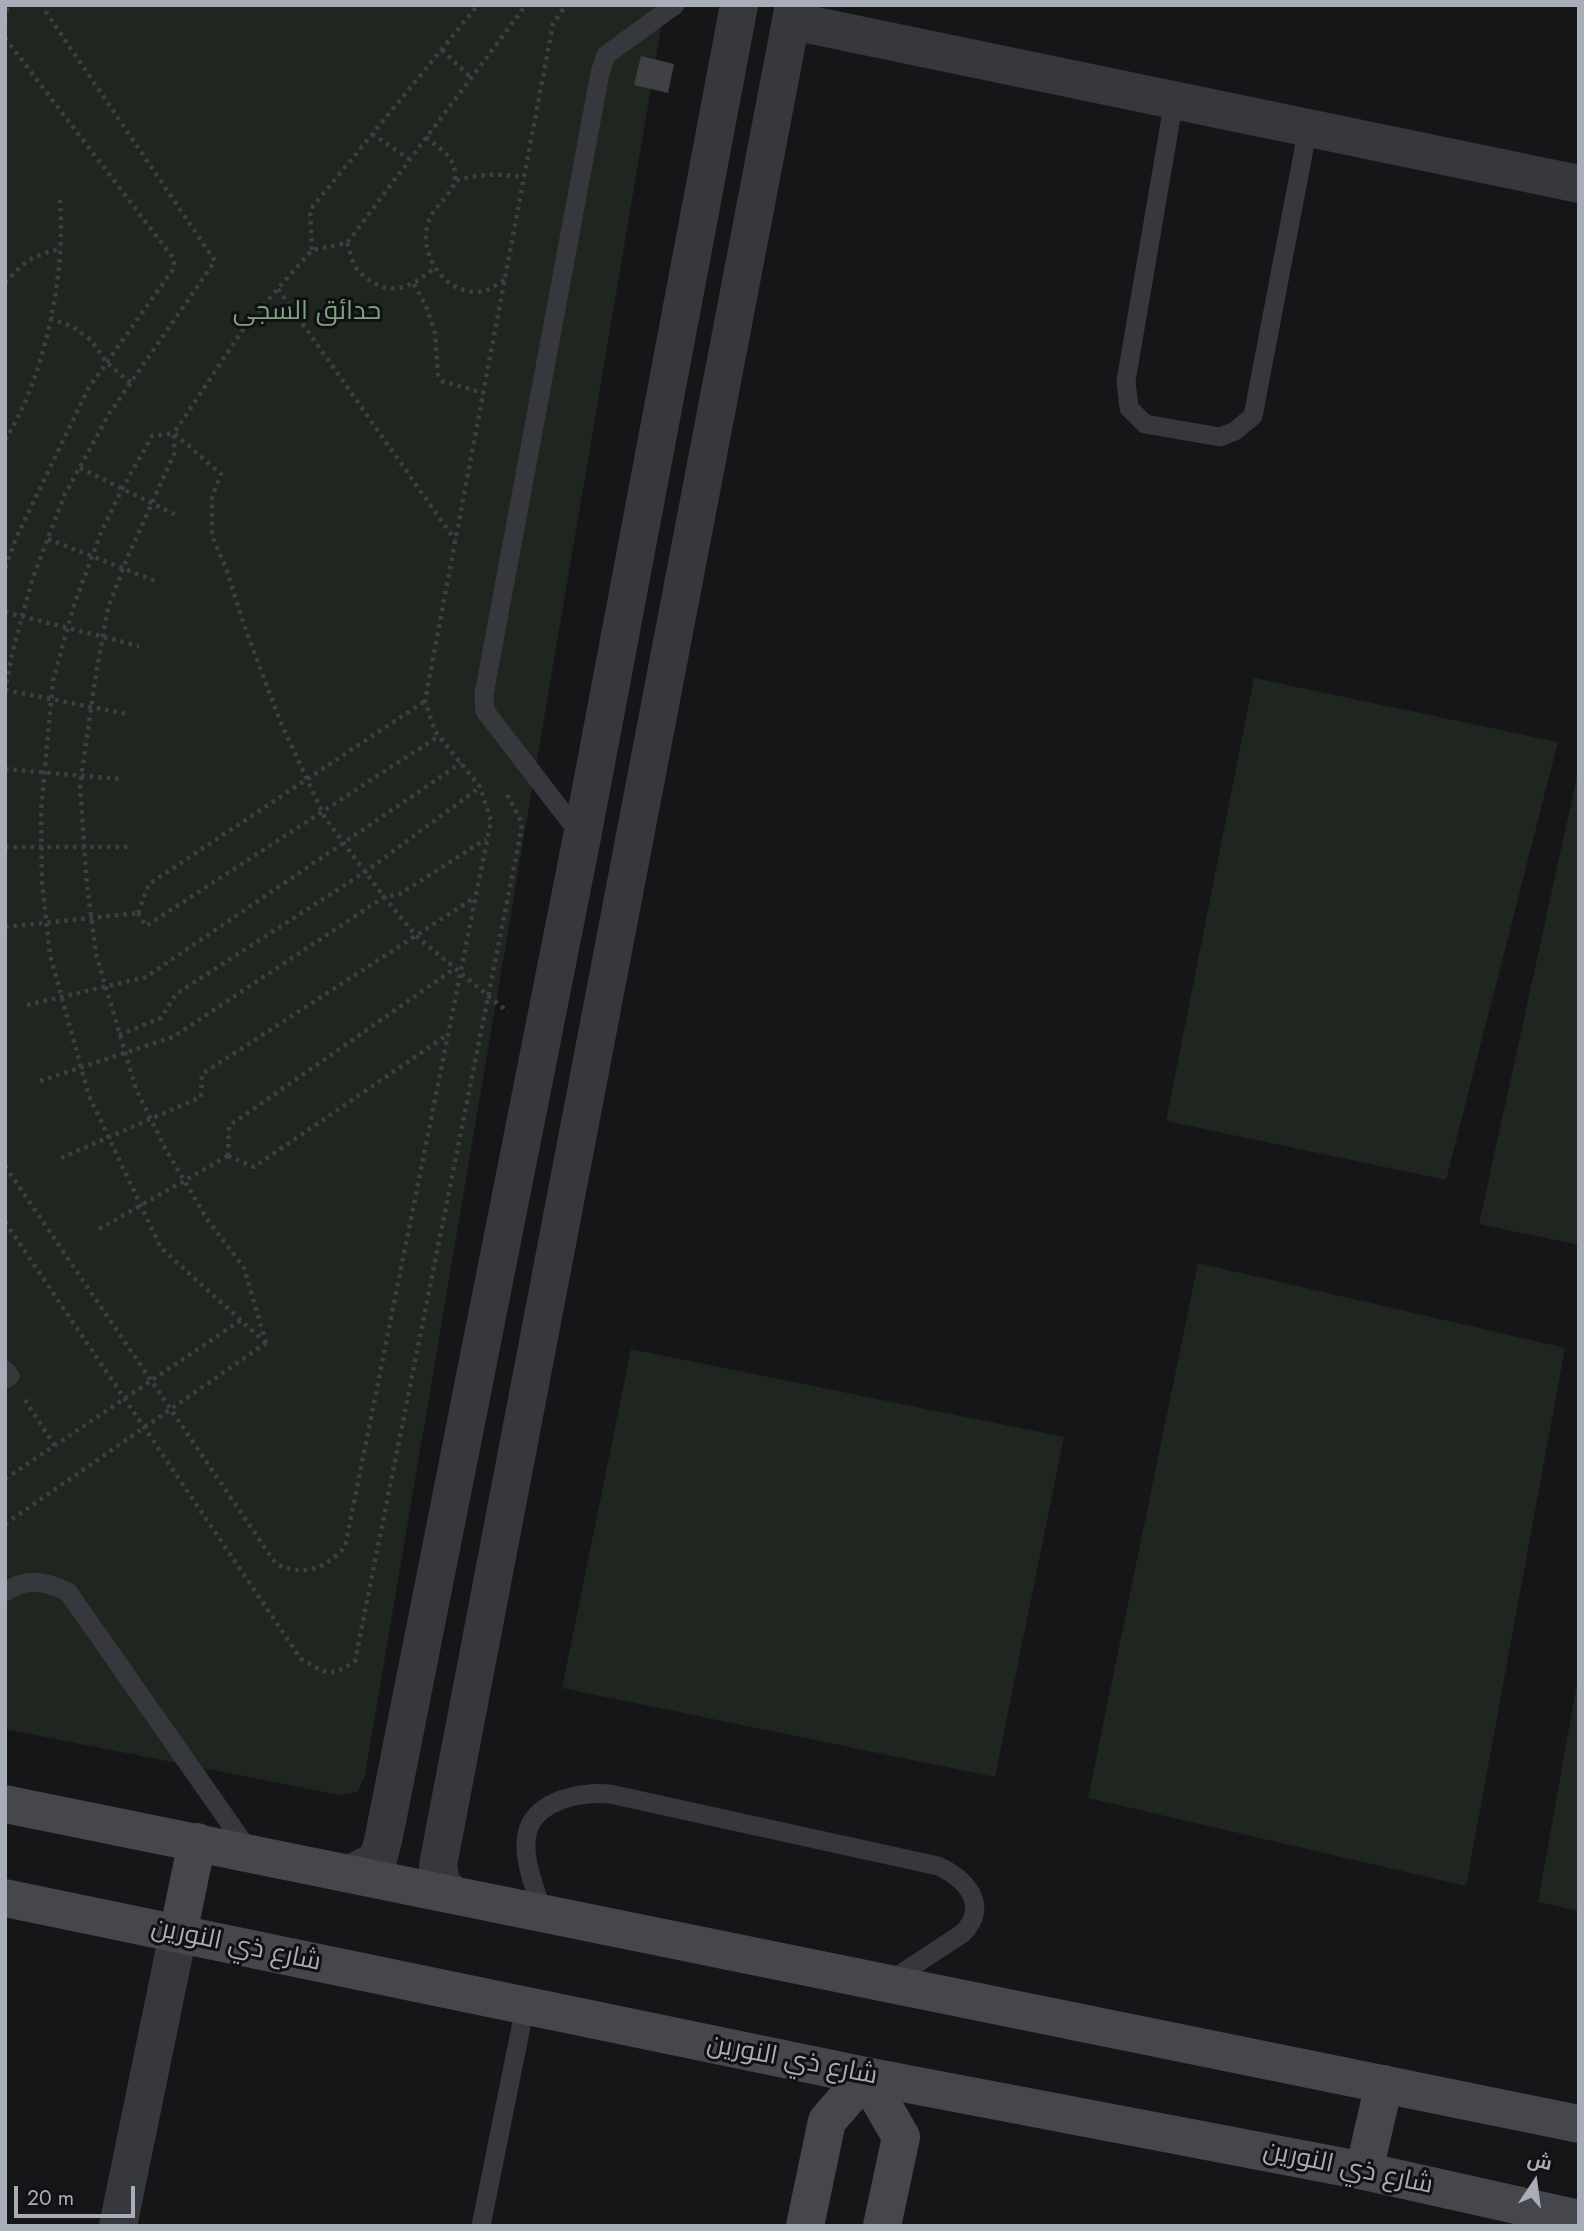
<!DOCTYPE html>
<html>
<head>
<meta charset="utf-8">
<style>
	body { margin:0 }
	#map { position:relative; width:1584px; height:2231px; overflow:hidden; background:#161618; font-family:Jost,Cairo,sans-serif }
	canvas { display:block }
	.frame { position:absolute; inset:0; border:7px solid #a8adb8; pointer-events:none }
	.north { position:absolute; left:1500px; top:2147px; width:70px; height:70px; -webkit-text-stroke:5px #111113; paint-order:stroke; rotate:13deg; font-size:19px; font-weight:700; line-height:28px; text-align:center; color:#a8adb8 }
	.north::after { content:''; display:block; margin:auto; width:24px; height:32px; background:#a8adb8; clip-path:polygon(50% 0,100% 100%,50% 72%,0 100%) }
	.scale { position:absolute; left:14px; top:2186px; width:121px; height:32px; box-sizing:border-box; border:4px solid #a8adb8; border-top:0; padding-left:9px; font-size:21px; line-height:24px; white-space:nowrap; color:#a8adb8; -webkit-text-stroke:5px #111113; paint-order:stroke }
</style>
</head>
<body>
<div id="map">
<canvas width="1584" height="2231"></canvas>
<div class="frame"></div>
<div class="north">ش</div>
<div class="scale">20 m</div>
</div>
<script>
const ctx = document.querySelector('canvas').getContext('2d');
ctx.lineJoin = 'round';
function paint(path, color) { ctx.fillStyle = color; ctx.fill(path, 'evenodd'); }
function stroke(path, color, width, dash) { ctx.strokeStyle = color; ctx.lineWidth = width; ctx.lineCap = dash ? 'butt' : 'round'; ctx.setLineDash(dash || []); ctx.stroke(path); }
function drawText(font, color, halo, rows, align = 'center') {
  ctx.font = font + ' Jost,Cairo,sans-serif'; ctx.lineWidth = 6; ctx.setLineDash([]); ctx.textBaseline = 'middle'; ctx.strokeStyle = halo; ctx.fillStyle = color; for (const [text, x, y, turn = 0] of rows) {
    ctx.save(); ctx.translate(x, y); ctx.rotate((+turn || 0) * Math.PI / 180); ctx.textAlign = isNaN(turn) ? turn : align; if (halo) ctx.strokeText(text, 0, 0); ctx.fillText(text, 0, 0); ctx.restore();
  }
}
paint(new Path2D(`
	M5,5H665L365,1775L358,1792L339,1795L5,1729Z
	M1254,678L1558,742L1446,1180L1166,1121Z
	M1579,767V1245L1479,1224Z
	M1198,1263L1565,1348L1466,1886L1088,1798Z
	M631,1349L1064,1437L995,1777L562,1688Z
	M1579,1672V1911L1538,1902Z`), '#1e261f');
paint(new Path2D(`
	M641,56L674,64L668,93L634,85Z`), '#404145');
stroke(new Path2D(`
	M5,20L8,5
	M5,38L174,259V268L88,389L16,538L5,568
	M442,50L471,78
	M372,134L409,159
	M426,137C443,152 457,157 455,181
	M347,243C350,251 352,262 357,269C361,275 368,279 374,283C398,296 415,283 435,268
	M312,250L310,210L478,5
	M504,280C498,284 491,289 484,291C449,298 420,259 427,227C431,207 449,199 455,181C479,173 500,174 524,177
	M5,283C23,262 32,256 59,249
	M414,284L426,306L435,333L438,375L442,381L483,393
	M278,289L455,540
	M50,318L73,327L91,340L107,363L131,383
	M5,440C45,377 66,274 60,200
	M80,468L176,515
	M48,539L158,582
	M5,612L139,646
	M5,690L127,714
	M5,691L13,650L33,577L65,494L109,414L215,261L46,12L47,5
	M5,769L120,779
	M5,847H131
	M138,913L146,926L439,736
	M138,913L149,884L425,701
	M5,927L138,913
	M27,1005L146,977L461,763
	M119,1035L161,1018L176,994L365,872L480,787
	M40,1081L173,1037L384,897L400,894L486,839
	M228,1156L229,1126L454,969
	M228,1156L254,1167L447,1035
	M61,1158L201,1097L202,1074L474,898
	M5,1166L276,1564C305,1577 324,1569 345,1547L491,821L480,787L435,731L425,701L553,24L566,5
	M5,1222L301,1659C327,1673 329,1679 355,1661L520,837L522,823L507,794
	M99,1229L228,1156
	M266,1343L161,1248L89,1096L50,955L42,882L41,810L53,681L73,608L100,535L122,489L152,436L174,433L221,474L212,497V536L226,568L244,625L280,721L325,818L384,897L416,936L508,1012
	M266,1343L244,1268L207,1219L165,1148L136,1089L96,954L87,885L80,785L96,674L108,608L126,561L174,454V433L246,325L312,250L347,243L526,5
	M25,1400L55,1446
	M5,1479L241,1320
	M5,1524L266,1343`), '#3d3f44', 4.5, [3.5, 5]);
stroke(new Path2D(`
	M1174,100L1126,381L1129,408L1145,424L1220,437L1235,431L1253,416L1308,128
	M582,837L485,711L484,694L600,73L606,55L675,5
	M5,1370L10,1376L5,1379
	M5,1592C27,1577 45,1581 68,1592L250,1852
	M542,1912C536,1890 525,1866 526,1843C526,1802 578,1791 610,1794L938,1866C966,1879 990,1905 963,1933L890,1981
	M481,2226L525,2007`), '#37383d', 19);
stroke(new Path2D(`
	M792,21L1579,184
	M352,1873L378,1860L384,1836L582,837L739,5
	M450,1893L441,1882L438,1865L794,5
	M118,2226L178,1934`), '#37383d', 38);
stroke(new Path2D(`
	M5,1804L1579,2124
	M5,1898L866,2076L1364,2171L1579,2219
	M178,1934L197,1842
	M1364,2171L1384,2084
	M805,2226L827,2121L866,2076L901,2137L882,2226`), '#45474d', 38);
drawText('26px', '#7fa381', '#111113', [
	["حدائق السجى",307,313]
]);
drawText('26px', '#a8adb8', '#111113', [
	["شارع ذي النورين",236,1946,12],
	["شارع ذي النورين",792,2061,11],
	["شارع ذي النورين",1348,2169,12]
]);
</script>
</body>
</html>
